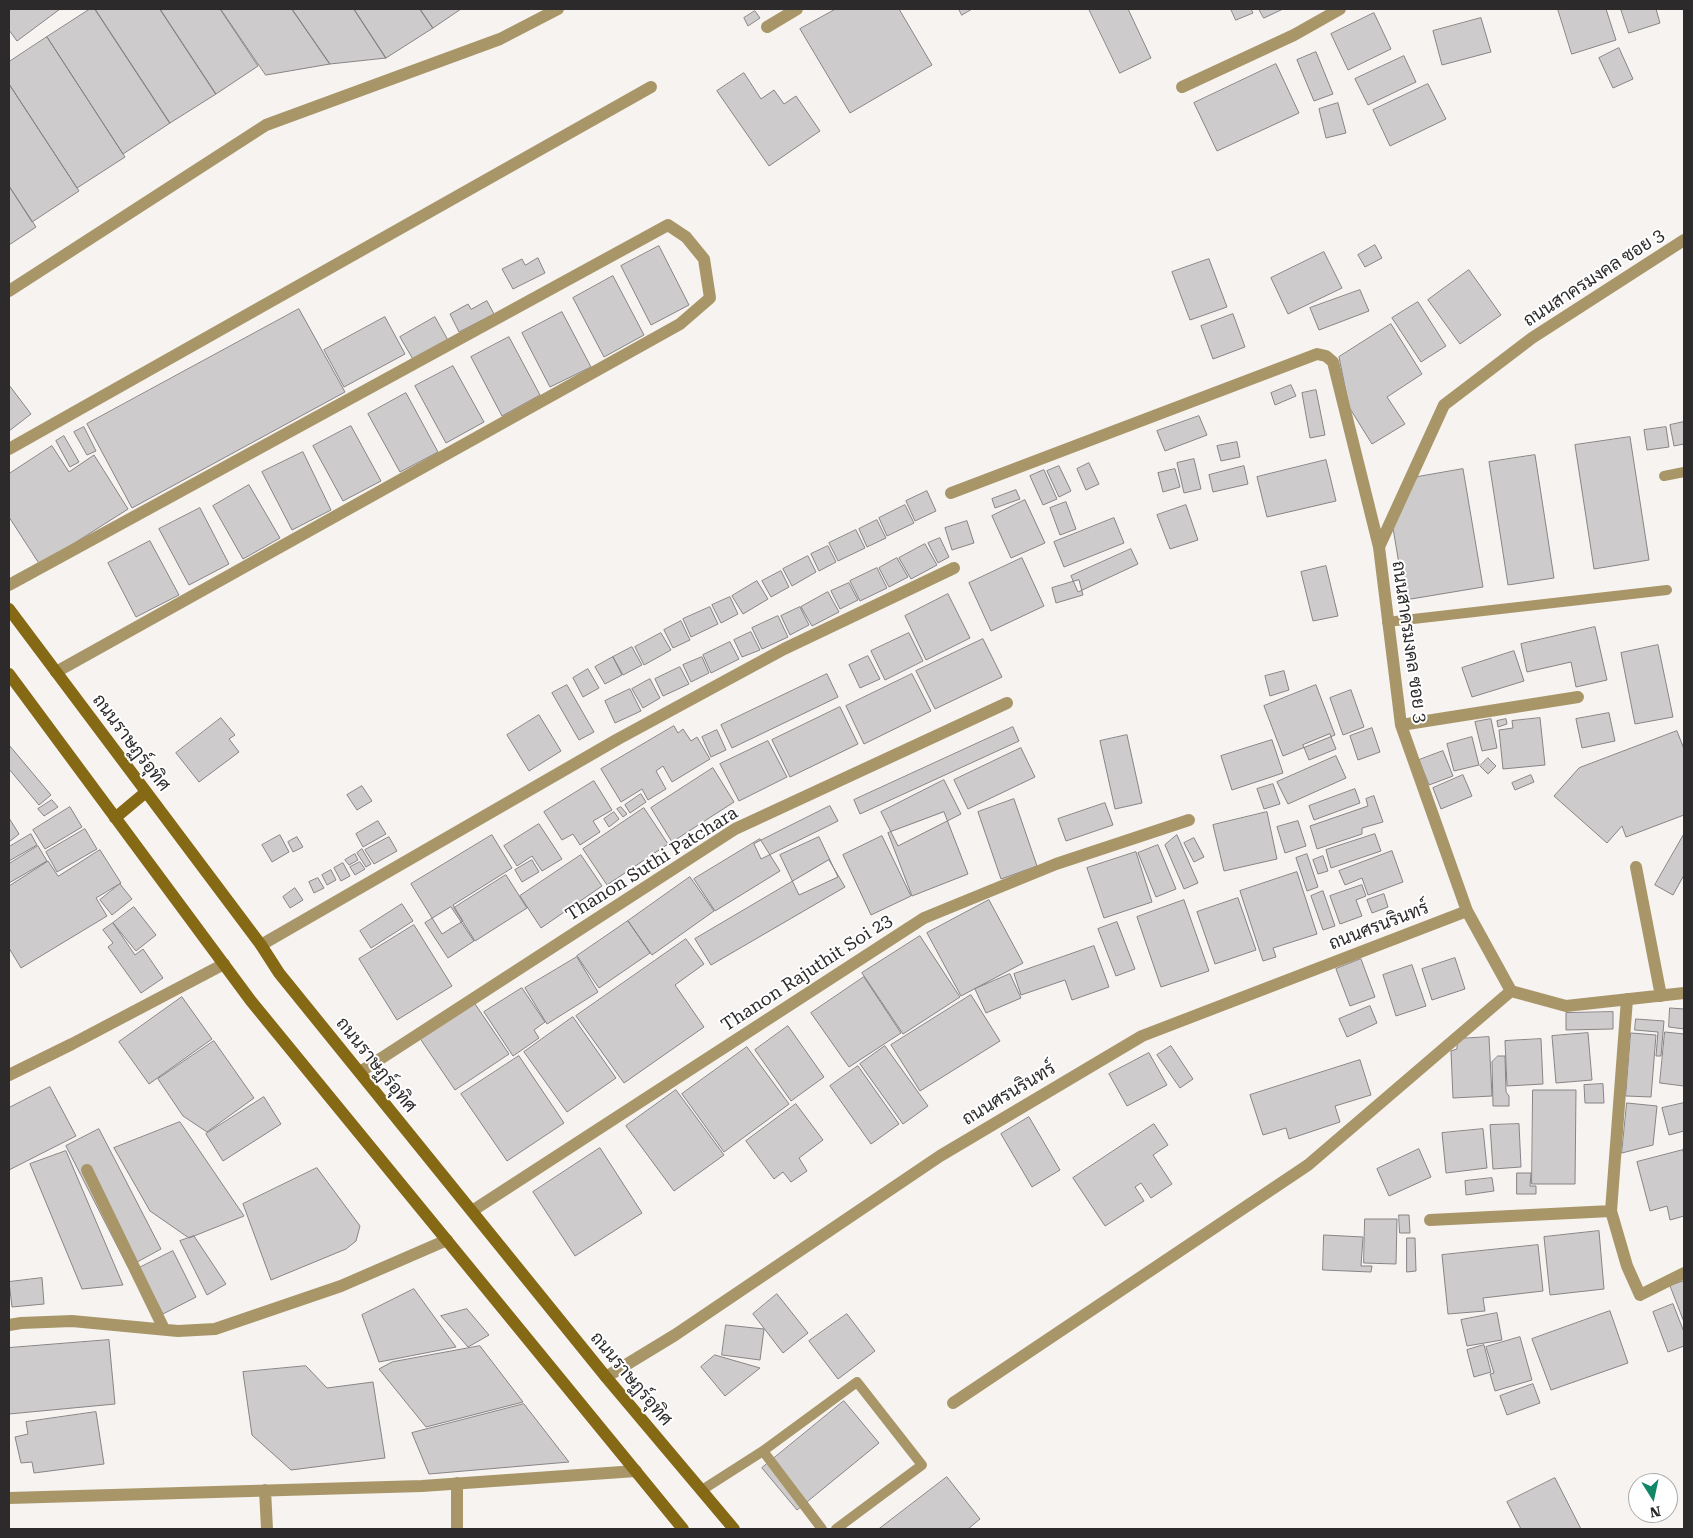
<!DOCTYPE html>
<html>
<head>
<meta charset="utf-8">
<style>
	body { margin:0 }
	#map { position:relative; width:1693px; height:1538px; overflow:hidden; background:#f6f3f1; font-family:"Roboto Serif",serif }
	canvas { display:block }
	.frame { position:absolute; inset:0; border:10px solid #2c2a2a; pointer-events:none }
	.north { position:absolute; left:1628px; top:1473px; width:50px; height:50px; box-sizing:border-box; background:#fff; border:1px solid #abaaaa; border-radius:50%; rotate:170deg; font-size:14px; font-weight:700; line-height:20px; text-align:center; color:#2c2a2a }
	.north::after { content:''; display:block; margin:auto; width:18px; height:22px; background:#128768; clip-path:polygon(50% 0,100% 100%,50% 72%,0 100%) }
</style>
</head>
<body>
<div id="map">
<canvas width="1693" height="1538"></canvas>
<div class="frame"></div>
<div class="north">N</div>
</div>
<script>
const ctx = document.querySelector('canvas').getContext('2d');
ctx.lineJoin = 'round';
function paint(path, color) { ctx.fillStyle = color; ctx.fill(path, 'evenodd'); }
function stroke(path, color, width, dash) { ctx.strokeStyle = color; ctx.lineWidth = width; ctx.lineCap = dash ? 'butt' : 'round'; ctx.setLineDash(dash || []); ctx.stroke(path); }
function drawText(font, color, halo, rows, align = 'center') {
  ctx.font = font + ' "Roboto Serif",Sarabun,serif'; ctx.lineWidth = 4; ctx.setLineDash([]); ctx.textBaseline = 'middle'; ctx.strokeStyle = halo; ctx.fillStyle = color; for (const [text, x, y, turn = 0] of rows) {
    ctx.save(); ctx.translate(x, y); ctx.rotate((+turn || 0) * Math.PI / 180); ctx.textAlign = isNaN(turn) ? turn : align; if (halo) ctx.strokeText(text, 0, 0); ctx.fillText(text, 0, 0); ctx.restore();
  }
}
const building = new Path2D(`
	M9,9H60L17,41L9,30Z
	M90,9H95L170,123L123,154L47,37Z
	M95,9H160L216,94L170,123Z
	M160,9H220L258,66L216,94Z
	M221,9H292L330,64L266,75Z
	M292,9H354L386,58L330,64Z
	M354,9H420L433,28L386,58Z
	M420,9H461L433,28Z
	M836,9H899L932,65L850,113L800,29Z
	M959,9H972L962,15Z
	M1089,9H1128L1151,58L1120,73Z
	M1231,9H1251L1253,13L1236,20Z
	M1259,9H1283L1264,18Z
	M1558,9H1606L1616,40L1572,54Z
	M1621,9H1656L1660,23L1629,33Z
	M755,11L760,18L748,26L744,18Z
	M1374,13L1391,49L1348,70L1331,34Z
	M1481,18L1491,52L1442,65L1433,31Z
	M47,37L125,157L77,188L9,84V62Z
	M1619,48L1633,79L1613,88L1599,58Z
	M1316,52L1333,94L1314,101L1297,60Z
	M1404,56L1416,82L1368,105L1355,79Z
	M1276,64L1299,113L1217,151L1194,103Z
	M744,73L761,99L774,90L784,104L796,96L820,131L769,166L717,91Z
	M9,84L79,191L32,222L9,186Z
	M1428,84L1446,119L1390,146L1373,110Z
	M1338,103L1346,133L1326,138L1319,109Z
	M9,186L36,227L9,245Z
	M1375,245L1382,258L1365,267L1358,255Z
	M659,246L689,305L651,325L621,266Z
	M1324,252L1342,288L1288,314L1271,278Z
	M538,258L545,273L513,289L502,269L522,259L525,265Z
	M1209,259L1227,307L1190,320L1172,272Z
	M1469,270L1501,315L1460,344L1428,300Z
	M613,276L644,335L604,357L573,298Z
	M1360,290L1369,311L1319,330L1310,308Z
	M487,301L494,314L459,332L450,314L468,304L471,309Z
	M1418,302L1446,346L1421,362L1392,318Z
	M299,309L345,392L132,508L87,424Z
	M562,312L591,367L550,387L522,333Z
	M1233,314L1245,347L1213,359L1201,326Z
	M385,317L405,354L344,387L324,350Z
	M435,317L449,342L414,361L400,337Z
	M1391,324L1422,374L1387,397L1405,424L1372,444L1349,407L1339,357Z
	M509,337L540,395L502,416L471,357Z
	M453,366L484,422L446,443L415,386Z
	M9,385L31,414L9,431Z
	M1291,385L1296,396L1275,405L1271,393Z
	M1316,390L1325,435L1310,438L1302,393Z
	M406,393L438,452L400,472L368,414Z
	M1199,416L1207,435L1165,451L1157,431Z
	M1684,422V444L1674,446L1670,425Z
	M351,426L381,481L343,501L313,446Z
	M84,427L96,451L87,455L74,432Z
	M1666,427L1669,447L1647,450L1644,430Z
	M64,436L79,462L70,467L56,441Z
	M1630,437L1649,560L1594,569L1575,445Z
	M1237,442L1240,457L1221,461L1217,446Z
	M52,446L69,472L94,455L128,509L40,565L9,517V474Z
	M303,452L331,510L292,530L262,472Z
	M1535,455L1554,578L1508,585L1489,462Z
	M1194,459L1201,489L1184,493L1177,463Z
	M1326,460L1336,501L1267,517L1257,477Z
	M1089,463L1099,484L1086,490L1077,469Z
	M1059,466L1071,491L1059,497L1047,471Z
	M1244,466L1248,484L1213,492L1209,475Z
	M1175,469L1180,487L1163,492L1158,473Z
	M1463,469L1483,587L1405,600L1392,522L1417,477Z
	M1044,470L1057,499L1043,505L1030,476Z
	M249,485L280,538L243,559L213,506Z
	M1016,490L1020,499L995,508L992,499Z
	M927,491L936,511L915,521L906,501Z
	M1025,500L1045,543L1011,558L992,516Z
	M1066,502L1076,529L1060,535L1050,508Z
	M905,505L914,523L887,536L879,518Z
	M1186,505L1198,540L1170,549L1157,515Z
	M200,508L229,564L189,585L159,529Z
	M1114,518L1124,543L1064,567L1054,542Z
	M877,520L886,538L867,547L859,529Z
	M967,521L974,543L952,550L945,528Z
	M856,530L865,548L838,561L829,543Z
	M940,538L949,557L938,563L928,543Z
	M150,541L179,595L136,617L108,563Z
	M925,544L937,565L911,579L899,558Z
	M828,546L836,562L819,571L811,554Z
	M1131,549L1138,564L1078,592L1071,576Z
	M808,556L816,572L792,586L783,569Z
	M897,558L908,577L889,587L879,568Z
	M1022,558L1044,606L991,631L969,583Z
	M1326,566L1338,616L1313,621L1301,572Z
	M877,568L887,588L860,601L850,581Z
	M781,571L789,587L771,597L762,581Z
	M1079,580L1083,595L1056,603L1052,588Z
	M757,581L768,599L743,614L732,596Z
	M849,583L858,600L840,609L831,591Z
	M828,592L839,612L812,626L801,607Z
	M948,594L970,638L926,660L905,616Z
	M730,597L738,614L721,623L712,605Z
	M710,607L718,624L691,637L683,619Z
	M800,607L809,625L790,635L781,616Z
	M778,616L788,637L762,649L752,628Z
	M681,621L690,640L673,648L664,630Z
	M1595,627L1607,680L1576,687L1571,662L1527,672L1521,644Z
	M751,632L760,650L742,657L734,640Z
	M661,633L671,650L644,665L635,647Z
	M909,633L923,661L885,680L871,651Z
	M983,639L1002,677L935,709L916,671Z
	M730,642L739,659L711,673L703,655Z
	M1658,645L1673,717L1635,724L1621,653Z
	M632,647L642,665L623,675L613,657Z
	M1514,651L1524,681L1472,697L1462,668Z
	M868,656L880,679L860,688L849,665Z
	M613,657L622,675L605,684L595,667Z
	M702,657L709,673L691,682L683,665Z
	M680,667L689,684L663,696L655,679Z
	M588,669L599,688L583,697L573,678Z
	M1284,671L1289,690L1270,696L1265,676Z
	M827,674L838,697L732,748L721,725Z
	M912,674L931,711L864,744L846,706Z
	M650,679L660,698L643,708L632,689Z
	M567,685L594,732L579,740L552,693Z
	M1316,685L1335,735L1283,756L1264,706Z
	M630,689L641,711L615,723L605,701Z
	M1351,690L1364,727L1343,735L1330,698Z
	M840,707L858,744L790,777L772,740Z
	M1609,713L1615,741L1582,748L1576,719Z
	M539,715L561,751L529,771L507,735Z
	M221,718L235,735L229,739L239,752L199,782L176,753Z
	M1540,718L1545,765L1503,769L1499,730L1513,728L1512,721Z
	M1491,719L1497,748L1482,751L1475,722Z
	M1506,719L1507,724L1498,727L1497,721Z
	M674,726L678,733L683,729L691,741L697,737L710,759L672,782L663,766L656,771L666,789L648,800L642,789L621,802L601,769Z
	M1013,727L1019,741L860,814L854,800Z
	M1372,728L1380,752L1358,760L1350,736Z
	M717,730L726,750L711,757L702,737Z
	M1677,731L1684,749V815L1626,837L1622,826L1607,843L1554,796L1579,768Z
	M1330,734L1336,749L1309,760L1303,745Z
	M1127,735L1142,803L1115,809L1100,741Z
	M1472,737L1479,765L1454,771L1447,744Z
	M1272,740L1283,773L1232,790L1221,756Z
	M768,741L787,777L739,801L720,764Z
	M9,745L51,795L39,805L9,769Z
	M1021,748L1035,777L968,809L954,780Z
	M1443,751L1453,776L1429,785L1419,760Z
	M1336,756L1346,778L1288,804L1277,782Z
	M1488,758L1496,766L1488,774L1480,766Z
	M713,768L734,802L672,842L651,808Z
	M1463,775L1472,796L1441,809L1433,788Z
	M1531,775L1534,782L1515,790L1512,783Z
	M944,780L961,814L898,846L881,812Z
	M594,781L612,810L593,821L600,832L580,845L573,834L562,840L544,812Z
	M1273,784L1280,804L1264,809L1257,789Z
	M362,786L372,801L357,810L347,795Z
	M1355,789L1360,803L1314,820L1309,806Z
	M641,794L646,802L630,813L625,805Z
	M1374,796L1383,822L1362,828V834L1317,849L1310,826L1368,806L1366,799Z
	M1014,799L1037,866L1001,879L978,812Z
	M52,800L58,807L44,816L38,809Z
	M1105,803L1113,825L1066,841L1058,819Z
	M830,806L838,821L761,859L754,844Z
	M70,807L82,827L45,849L33,830Z
	M621,807L627,814L623,817L617,809Z
	M644,808L668,844L607,885L583,849Z
	M614,812L619,819L609,827L604,819Z
	M944,812L968,874L912,896L888,833Z
	M1267,812L1277,859L1224,871L1213,825Z
	M9,818L19,834L9,842Z
	M378,821L386,834L363,847L356,834Z
	M1298,821L1306,846L1285,853L1277,827Z
	M539,824L562,859L542,871L532,856L517,866L504,846Z
	M85,829L97,849L57,872L46,852Z
	M31,834L37,845L9,861V847Z
	M1375,834L1381,851L1331,868L1326,850Z
	M1684,834V875L1673,895L1655,885Z
	M280,835L289,852L272,862L262,845Z
	M492,835L512,868L453,905L463,921L442,934L411,884Z
	M1177,835L1198,883L1184,889L1165,845Z
	M882,836L911,896L871,915L843,855Z
	M297,837L303,847L293,852L288,842Z
	M389,837L397,851L374,864L365,850Z
	M819,837L838,877L799,895L780,855Z
	M1194,838L1204,857L1194,862L1184,843Z
	M760,839L780,871L715,911L694,879Z
	M1158,845L1176,889L1156,897L1138,853Z
	M38,846L47,861L9,883V864Z
	M362,849L371,864L366,867L357,853Z
	M100,850L121,883L96,898L107,916L21,968L9,948V886L48,861L58,876Z
	M1392,851L1403,882L1368,895L1362,878L1345,885L1339,871Z
	M1136,852L1152,902L1104,918L1087,868Z
	M355,854L358,860L349,865L345,860Z
	M1307,854L1318,887L1307,891L1296,858Z
	M581,855L602,886L541,928L520,896Z
	M1323,856L1328,871L1318,874L1313,860Z
	M532,860L539,872L522,882L515,870Z
	M829,860L845,887L711,965L695,939Z
	M360,862L365,869L355,875L350,867Z
	M343,863L350,876L341,881L334,868Z
	M331,870L336,880L327,885L322,875Z
	M1297,872L1317,934L1273,948L1276,957L1263,961L1240,891Z
	M506,875L527,908L475,941L454,908Z
	M690,877L714,911L652,955L628,921Z
	M318,878L324,888L314,893L309,882Z
	M120,884L132,899L112,915L100,900Z
	M1362,885L1366,896L1356,900L1362,916L1340,924L1330,896Z
	M295,888L303,900L290,908L283,897Z
	M1323,891L1335,926L1323,930L1311,896Z
	M1384,894L1388,907L1372,913L1367,900Z
	M1238,898L1256,950L1215,964L1197,912Z
	M989,900L1023,963L961,996L927,933Z
	M1184,900L1209,971L1161,987L1137,917Z
	M402,904L413,921L371,948L360,931Z
	M134,907L156,935L136,951L113,923Z
	M451,907L474,941L448,958L425,923Z
	M628,921L650,953L599,988L577,956Z
	M1117,922L1135,969L1116,976L1098,929Z
	M113,923L135,955L143,949L163,978L141,993L108,947L113,943L103,930Z
	M414,925L452,986L397,1020L359,959Z
	M920,936L960,997L903,1034L862,973Z
	M686,939L704,964L675,985L704,1027L624,1083L576,1016Z
	M1094,946L1109,987L1072,1000L1065,980L1021,995L1014,974Z
	M577,957L598,992L547,1024L525,988Z
	M1455,958L1465,989L1432,1000L1422,969Z
	M1361,959L1375,997L1350,1006L1336,969Z
	M1412,965L1426,1006L1396,1016L1383,975Z
	M1010,974L1021,998L986,1013L975,989Z
	M864,977L901,1033L849,1067L811,1013Z
	M522,988L545,1022L534,1030L539,1038L513,1056L484,1012Z
	M971,995L1000,1041L920,1091L891,1045Z
	M182,997L212,1039L149,1084L119,1042Z
	M471,998L509,1054L455,1090L417,1034Z
	M1370,1006L1377,1023L1347,1037L1339,1019Z
	M1670,1008L1684,1009V1029L1669,1027Z
	M1613,1012V1029L1566,1030V1013Z
	M573,1017L616,1078L567,1112L524,1052Z
	M1636,1019L1664,1021L1661,1056H1656L1658,1032L1635,1030Z
	M788,1026L824,1077L791,1101L755,1050Z
	M1665,1032L1684,1034V1086L1660,1083Z
	M1588,1033L1592,1080L1556,1083L1552,1036Z
	M1631,1033L1656,1035L1651,1097L1626,1096Z
	M1489,1037L1492,1096L1453,1098L1451,1051L1457,1049V1039Z
	M1541,1039L1543,1084L1507,1086L1505,1041Z
	M214,1041L254,1098L207,1132L183,1116L158,1079Z
	M885,1046L928,1106L903,1124L860,1064Z
	M1171,1046L1193,1079L1180,1088L1157,1055Z
	M747,1047L789,1104L724,1152L682,1094Z
	M1149,1053L1167,1085L1127,1106L1109,1074Z
	M519,1056L564,1123L507,1161L461,1094Z
	M1498,1056H1505L1506,1092L1509,1096V1106H1493L1492,1062Z
	M1360,1060L1371,1095L1335,1106L1340,1122L1289,1139L1286,1128L1263,1135L1250,1095Z
	M858,1066L899,1124L871,1144L830,1086Z
	M1603,1084L1604,1103H1585L1584,1085Z
	M50,1087L76,1136L9,1170V1108Z
	M676,1090L724,1155L674,1191L626,1126Z
	M1533,1090H1576L1575,1184H1532Z
	M264,1097L281,1124L223,1161L206,1134Z
	M1627,1103L1657,1106L1653,1145L1622,1153Z
	M1684,1103V1131L1669,1135L1662,1108Z
	M796,1104L823,1140L799,1158L807,1171L791,1182L783,1172L774,1179L746,1141Z
	M1029,1117L1060,1170L1032,1187L1001,1134Z
	M180,1122L244,1216L189,1238L150,1211L114,1148Z
	M1154,1124L1168,1145L1153,1155L1172,1184L1151,1198L1141,1183L1135,1187L1144,1201L1105,1226L1073,1178Z
	M1519,1124L1521,1167L1493,1169L1490,1125Z
	M99,1129L161,1249L128,1267L66,1146Z
	M1483,1129L1487,1168L1446,1173L1442,1133Z
	M600,1148L642,1213L575,1256L533,1192Z
	M1419,1149L1431,1177L1389,1196L1377,1169Z
	M1683,1150L1684,1156V1216L1670,1220L1667,1206L1650,1211L1637,1162Z
	M66,1151L123,1285L82,1289L30,1164Z
	M317,1168L360,1226L356,1241L346,1249L271,1280L243,1204Z
	M1517,1173H1531L1530,1186H1536V1194H1517Z
	M1492,1178L1494,1191L1466,1195L1465,1181Z
	M1399,1215H1409L1410,1233H1400Z
	M1365,1219H1397L1396,1264L1364,1263Z
	M1599,1231L1604,1289L1550,1295L1544,1237Z
	M1324,1235L1363,1237L1361,1266H1372L1371,1272L1323,1270Z
	M194,1236L226,1284L207,1295L180,1241Z
	M1407,1238H1415L1416,1271L1407,1272Z
	M1538,1245L1543,1291L1483,1298L1485,1311L1448,1314L1442,1255Z
	M173,1251L196,1297L163,1314L139,1268Z
	M42,1278L44,1304L12,1307L9,1282Z
	M1684,1281V1322L1670,1286Z
	M414,1289L456,1347L379,1362L362,1315Z
	M777,1294L808,1333L783,1353L753,1314Z
	M1673,1304L1684,1332V1346L1668,1352L1653,1312Z
	M467,1309L489,1335L468,1347L441,1316Z
	M1610,1311L1628,1363L1551,1390L1532,1339Z
	M1497,1313L1502,1340L1467,1346L1461,1320Z
	M847,1314L875,1351L838,1379L809,1341Z
	M726,1325L764,1329L760,1360L722,1355Z
	M1520,1337L1532,1380L1495,1391L1490,1374L1494,1373L1486,1347Z
	M109,1340L115,1404L9,1414V1348Z
	M1484,1345L1491,1372L1474,1377L1467,1350Z
	M480,1346L523,1402L426,1427L379,1369L392,1362Z
	M715,1355L760,1368L725,1396L701,1367Z
	M306,1366L327,1388L373,1382L385,1458L291,1470L252,1435L243,1372Z
	M1533,1384L1540,1403L1507,1415L1500,1396Z
	M844,1401L879,1443L797,1510L762,1468Z
	M524,1404L569,1462L429,1474L412,1433Z
	M96,1412L104,1464L34,1473L32,1462L21,1463L15,1437L28,1434L26,1422Z
	M947,1477L980,1519L968,1529H879Z
	M1555,1478L1581,1529H1521L1507,1502Z`);
paint(building, '#cecbcc');
stroke(building, '#888486', 1);
stroke(new Path2D(`
	M1664,476L1684,472
	M1387,622L1667,590
	M763,1451L822,1529
	M702,1490L763,1451L857,1382L922,1465L836,1529`), '#a99668', 10);
stroke(new Path2D(`
	M767,27L797,9
	M1182,87L1294,35L1340,9
	M1684,240L1532,338L1444,405L1379,547L1401,725L1467,911L1511,991L1566,1006L1684,993
	M9,291L266,125L500,39L558,9
	M9,449L651,87
	M951,493L1317,354L1326,356L1333,362L1379,547
	M9,585L668,225L686,237L704,259L710,298L680,324L56,672
	M1401,725L1578,697
	M1636,867L1661,996
	M261,945L618,739L784,649L954,568
	M1627,999L1611,1211L1627,1266L1640,1295L1684,1273
	M360,1072L735,829L1007,703
	M9,1075L72,1044L224,964
	M87,1170L164,1329
	M472,1211L924,918L1056,864L1189,820
	M1430,1220L1611,1211
	M9,1325L21,1323L72,1321L178,1331L215,1329L341,1286L447,1240
	M606,1377L675,1335L940,1156L1142,1036L1467,911
	M953,1403L1308,1165L1511,991
	M457,1483V1529
	M265,1490L267,1529
	M9,1498L422,1486L636,1471`), '#a99668', 12);
stroke(new Path2D(`
	M9,609L261,945L279,973L606,1377L734,1529
	M9,674L251,1001L683,1529
	M115,818L146,792`), '#856915', 12);
drawText('18px', '#2c2a2a', '#fff', [
	["ถนนสาครมงคล ซอย 3",1594,278,-33],
	["ถนนสาครมงคล ซอย 3",1409,642,82],
	["ถนนราษฏร์อุทิศ",131,743,53],
	["Thanon Suthi Patchara",652,864,-32],
	["ถนนศรนรินทร์",1379,926,-21],
	["Thanon Rajuthit Soi 23",807,973,-33],
	["ถนนราษฏร์อุทิศ",376,1065,51],
	["ถนนศรนรินทร์",1009,1094,-31],
	["ถนนราษฏร์อุทิศ",631,1379,50]
]);
</script>
</body>
</html>
